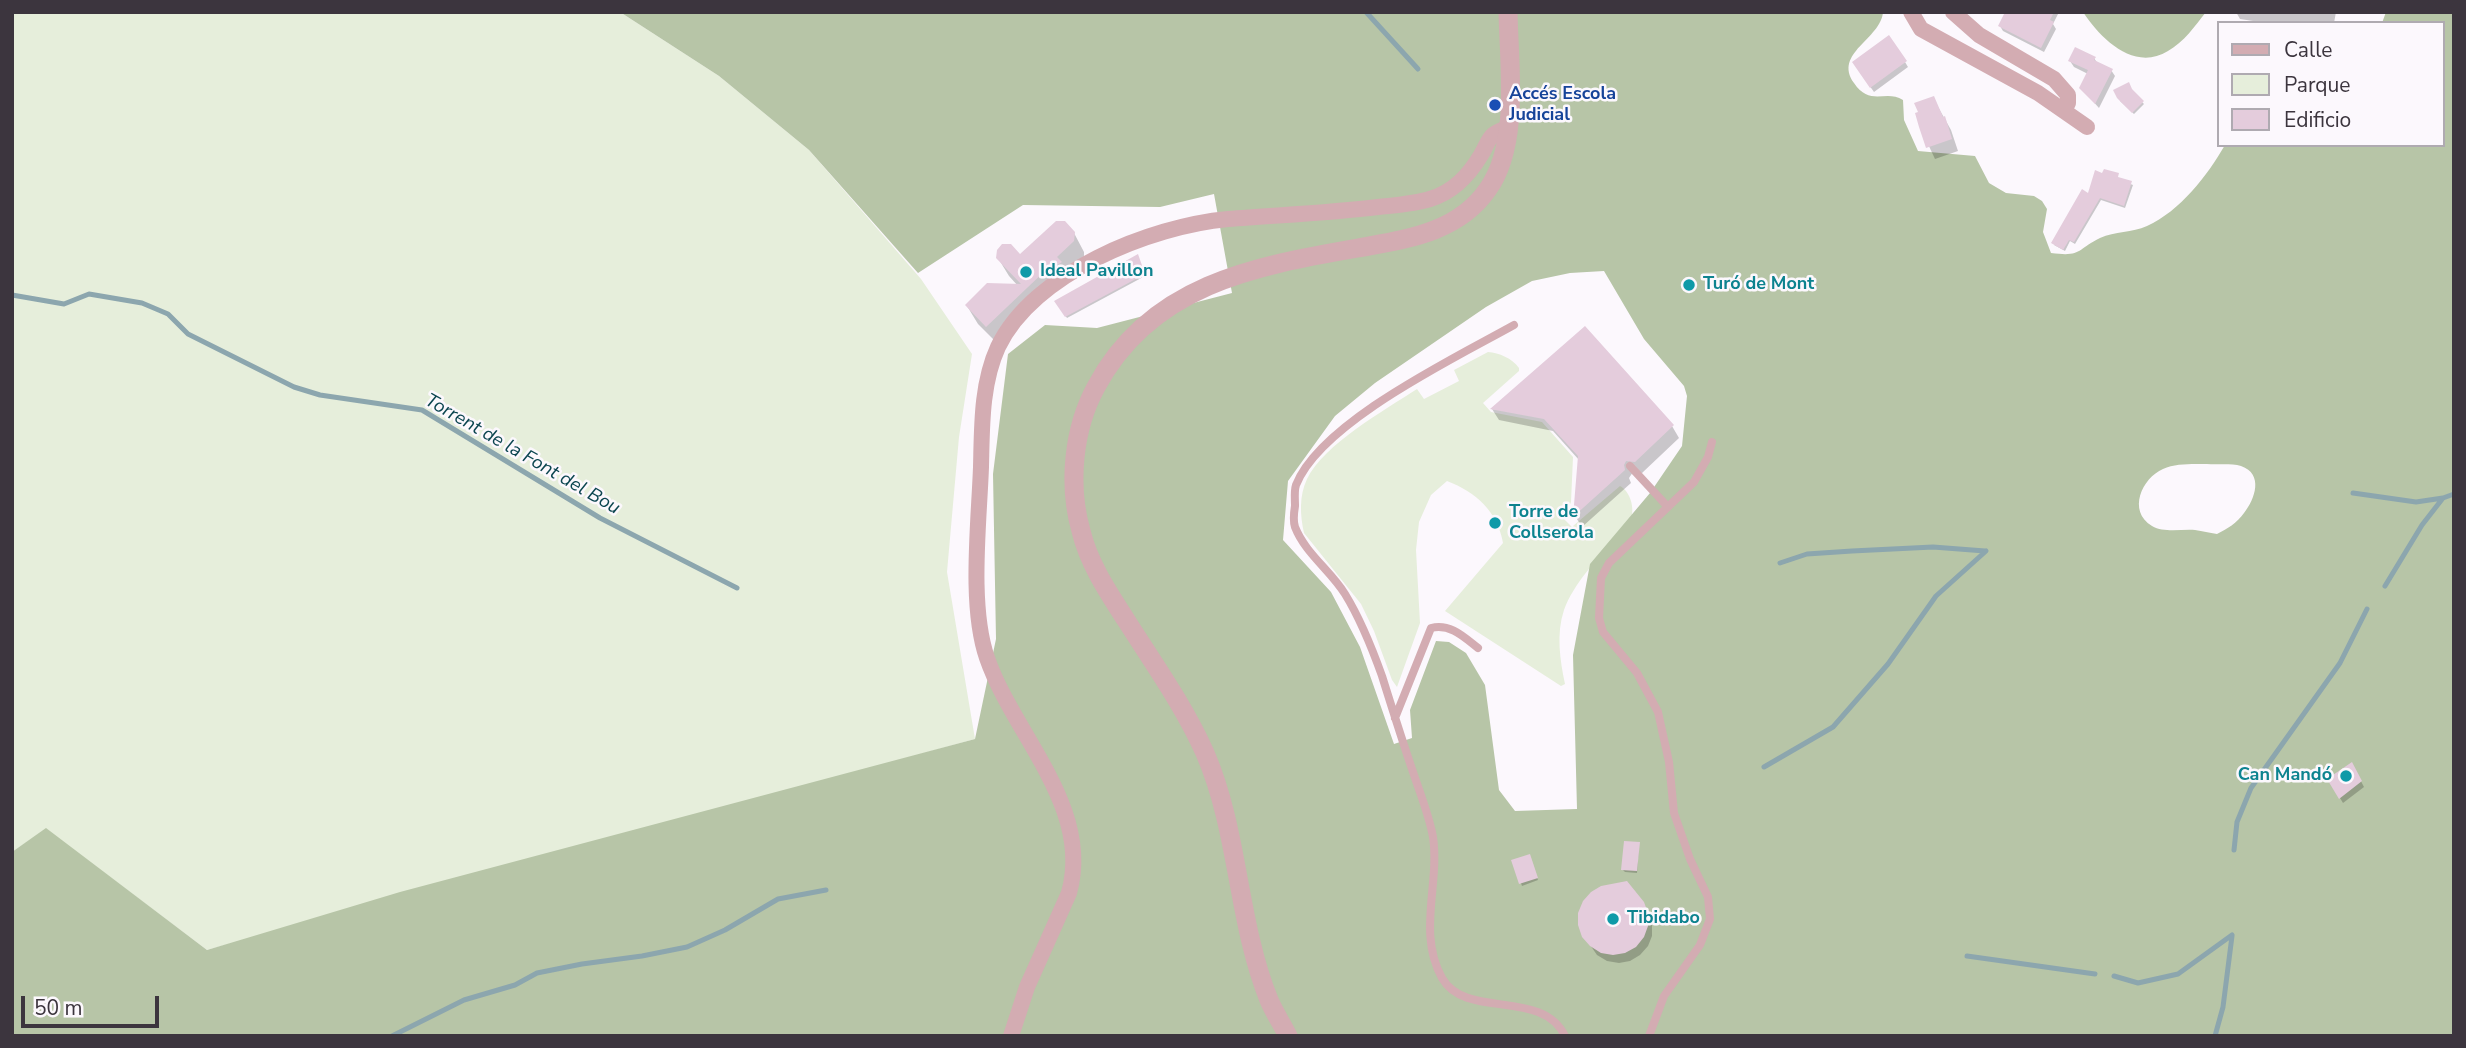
<!DOCTYPE html>
<html>
<head>
<meta charset="utf-8">
<style>
	body { margin:0 }
	#map { position:relative; width:2466px; height:1048px; overflow:hidden; background:#fcf8fd; font-family:"Nunito Sans",sans-serif }
	canvas { display:block }
	.frame { position:absolute; inset:0; border:14px solid #3c353e; pointer-events:none }
	.legend { position:absolute; left:2217px; top:21px; width:228px; height:126px; box-sizing:border-box; background:#fcf8fd; border:2px solid #afaab1; margin:0; padding:9px 12px; list-style:none; font-size:21px; color:#3c353e }
	.legend li { display:flex; align-items:center; gap:14px; height:35px }
	.legend b { width:35px; border:2px solid #afaab1 }
	.scale { position:absolute; left:21px; top:996px; width:138px; height:32px; box-sizing:border-box; border:4px solid #3c353e; border-top:0; padding-left:9px; font-size:21px; line-height:24px; white-space:nowrap; color:#3c353e; -webkit-text-stroke:5px #fcf8fd; paint-order:stroke }
</style>
</head>
<body>
<div id="map">
<canvas width="2466" height="1048"></canvas>
<div class="frame"></div>
<ul class="legend">
<li><b style="height:9px;background:#d3acb2"></b>Calle</li>
<li><b style="height:19px;background:#e6eedb"></b>Parque</li>
<li><b style="height:19px;background:#e4ccdc"></b>Edificio</li>
</ul>
<div class="scale">50 m</div>
</div>
<script>
const ctx = document.querySelector('canvas').getContext('2d');
ctx.lineJoin = 'round';
function paint(path, color) { ctx.fillStyle = color; ctx.fill(path, 'evenodd'); }
function stroke(path, color, width, dash) { ctx.strokeStyle = color; ctx.lineWidth = width; ctx.lineCap = dash ? 'butt' : 'round'; ctx.setLineDash(dash || []); ctx.stroke(path); }
function drawText(font, color, halo, rows, align = 'center') {
  ctx.font = font + ' "Nunito Sans",sans-serif'; ctx.lineWidth = 5; ctx.setLineDash([]); ctx.textBaseline = 'middle'; ctx.strokeStyle = halo; ctx.fillStyle = color; for (const [text, x, y, turn = 0] of rows) {
    ctx.save(); ctx.translate(x, y); ctx.rotate((+turn || 0) * Math.PI / 180); ctx.textAlign = isNaN(turn) ? turn : align; if (halo) ctx.strokeText(text, 0, 0); ctx.fillText(text, 0, 0); ctx.restore();
  }
}
paint(new Path2D(`
	M12,12H620L719,76L809,150L921,279L972,354L959,437L947,572L975,739L207,950L46,829L12,852Z
	M1488,352C1499,353 1512,358 1519,368V371L1483,403L1491,412L1542,422L1573,457L1571,502L1564,519L1574,529L1573,526L1620,486C1630,491 1635,508 1631,519C1628,526 1619,534 1614,540C1596,561 1574,583 1564,610C1556,634 1560,660 1565,684L1561,686L1445,611L1503,543C1498,512 1476,492 1447,481L1431,495L1419,522L1416,550L1420,623L1397,687L1392,680L1374,631L1361,604L1304,533C1300,515 1299,496 1307,479C1324,444 1385,410 1417,389L1424,399L1459,381L1454,370Z`), '#e6eedb');
paint(new Path2D(`
	M620,12H1883C1881,39 1833,53 1854,83C1870,107 1886,89 1903,100L1904,120L1918,151L1975,156L1989,183L2006,193L2034,196L2042,201L2047,209L2043,232L2051,253C2082,257 2076,250 2100,238C2115,231 2132,233 2147,226C2180,211 2207,176 2225,145H2443V23H2382L2386,12H2454V1036H12V852L46,828L207,950L400,892L975,739L996,639L993,474L1008,354L1045,325L1097,328L1232,293L1214,194L1160,207L1023,205L918,273L809,150L719,76ZM1604,271L1644,339L1684,386L1687,396L1682,446L1650,493L1590,564L1573,655L1577,809L1515,811L1499,790L1485,685L1466,653L1449,642L1436,641L1410,710L1412,738L1394,744L1360,647L1331,592L1283,540L1288,481L1335,416L1375,383L1486,307L1532,281L1570,273ZM2207,464C2217,465 2231,463 2241,466C2264,474 2255,499 2244,513C2237,523 2227,529 2217,534C2209,533 2203,531 2195,530C2181,529 2164,533 2152,526C2127,511 2142,478 2163,469C2176,463 2193,464 2207,464Z
	M2083,12H2206C2195,26 2184,42 2168,51C2134,72 2101,39 2083,12Z`), '#b7c5a7');
paint(new Path2D(`
	M2007,12H2059L2053,24L2056,29L2044,52L2003,31L2000,26Z
	M2236,12H2336L2334,23H2266L2240,19Z
	M2094,58L2098,64L2111,70L2115,76L2099,108L2081,88L2088,74L2074,67L2070,61Z
	M1905,62L1908,67L1874,92L1857,68Z
	M1933,98L1951,130L1958,151L1935,159L1920,127Z
	M2120,101L2142,102L2144,104L2134,114Z
	M2118,174V179L2133,185L2125,208L2101,200L2075,244L2070,241L2065,251L2054,245L2104,175Z
	M1074,233L1084,252V260L997,343L978,324L967,306L1018,286L1009,276L998,258L1020,256Z
	M1137,257L1145,276L1067,318L1056,302Z
	M1492,409L1672,426L1679,438L1642,473L1633,472L1629,478L1631,483L1582,527L1575,516L1579,460L1553,431L1499,420Z
	M2352,764L2364,787L2343,803L2329,780Z
	M1639,844L1637,873L1625,872L1623,870Z
	M1530,858L1538,880L1522,886L1513,861Z
	M1643,903L1652,924V936L1648,946L1640,955L1630,961L1619,963L1607,961L1597,955L1584,936Z`), '#0003');
stroke(new Path2D(`
	M1366,12L1418,69
	M12,295L64,304L89,294L142,303L168,314L188,334L294,387L320,395L422,410L600,518L737,588
	M2353,493L2416,502L2443,498
	M1780,563L1807,554L1852,551L1933,547L1985,551
	M2385,586L2422,525L2443,498L2454,494
	M1764,767L1833,727L1888,664L1936,596L1986,551
	M2234,850L2237,822L2251,788L2340,663L2367,609
	M1967,956L2095,974
	M2114,976L2138,983L2178,974L2232,935
	M392,1036L464,1000L515,985L537,973L582,964L642,956L687,947L725,930L778,899L826,890
	M2215,1036L2223,1007L2232,936`), '#8ca6ae', 5);
paint(new Path2D(`
	M2005,12H2054L2050,20L2054,22L2041,48L1998,26Z
	M1889,35L1907,61L1870,88L1852,62Z
	M2075,47L2096,57L2094,60L2113,69L2095,104L2079,88L2088,70L2068,61Z
	M2129,82L2132,89L2144,101L2132,113L2117,98L2113,90Z
	M1934,96L1943,117L1945,116L1952,139L1926,148L1919,127L1915,113L1918,112L1914,103Z
	M2104,169L2119,173L2118,177L2132,181L2124,206L2100,198L2074,242L2069,240L2063,250L2051,243L2082,189L2088,193L2095,170L2102,173Z
	M1056,221H1065L1075,232L1074,241L1057,257L1062,262L1050,269L1048,268L986,327L965,305L987,283L1021,284L996,258L997,250L1002,244H1011L1020,254Z
	M1138,254L1145,274L1065,317L1054,301Z
	M1585,326L1674,425L1635,462L1626,461L1624,465L1625,470L1573,517L1578,456L1544,419L1490,409Z
	M2352,762L2362,781L2339,799L2327,779Z
	M1624,841L1640,842L1637,871L1621,870Z
	M1530,854L1538,878L1519,884L1511,860Z
	M1627,881L1644,902L1648,913V926L1644,937L1636,947L1625,953L1613,955L1601,953L1590,946L1582,937L1578,925V913L1583,901L1591,892L1601,886Z`), '#e4ccdc');
stroke(new Path2D(`
	M1514,325C1455,358 1321,422 1296,485C1294,491 1295,499 1295,506C1294,512 1293,521 1295,527C1305,553 1331,571 1345,594C1361,620 1372,648 1382,676C1392,708 1402,740 1413,772C1420,793 1429,815 1433,837C1440,884 1417,933 1442,978C1466,1020 1542,988 1565,1036
	M1630,466L1668,507
	M1395,718L1431,628C1450,623 1464,637 1478,648
	M1649,1036L1664,996L1700,945L1710,919L1708,897L1690,859L1674,813L1669,762L1658,712L1637,673L1603,632L1599,618L1601,578L1609,563L1694,482L1708,457L1712,442`), '#d3acb2', 8);
stroke(new Path2D(`
	M1911,12L1921,29L2038,93L2087,127
	M1953,12L1979,35L2054,79L2068,95V103L2064,110
	M1011,1036L1027,987L1069,893C1093,807 1013,734 987,658C969,606 979,523 981,467C982,428 981,384 998,347C1033,273 1151,226 1228,219C1278,215 1329,213 1378,207C1396,205 1414,204 1430,199C1454,192 1469,175 1481,155C1485,149 1488,139 1493,135C1497,131 1505,129 1509,127`), '#d3acb2', 16);
stroke(new Path2D(`
	M1288,1036C1282,1024 1274,1012 1269,1000C1237,921 1239,831 1205,753C1184,706 1154,664 1126,620C1108,592 1089,564 1081,531C1068,485 1073,429 1096,387C1150,285 1254,266 1358,248C1406,239 1458,233 1488,189C1520,144 1509,66 1508,12`), '#d3acb2', 19);
for (const [x, y, r, color] of [
	[1495,105,7,"#1a4fb4"],
	[1026,272,7,"#0f9aa8"],
	[1689,285,7,"#0f9aa8"],
	[1495,523,7,"#0f9aa8"],
	[2346,776,7,"#0f9aa8"],
	[1613,919,7,"#0f9aa8"]
]) { const dot = new Path2D(); dot.arc(x, y, r, 0, 2 * Math.PI); ctx.fillStyle = color; ctx.fill(dot); stroke(dot, '#fcf8fd', 2.5); }
drawText('bold 18px', '#164399', '#fcf8fd', [
	["Accés Escola",1509,95],
	["Judicial",1509,116]
], 'left');
drawText('bold 18px', '#0d838f', '#fcf8fd', [
	["Ideal Pavillon",1040,272],
	["Turó de Mont",1703,285],
	["Torre de",1509,513],
	["Collserola",1509,534],
	["Can Mandó",2332,776,"right"],
	["Tibidabo",1627,919]
], 'left');
drawText('italic 19px', '#0c4650', '#fcf8fd', [
	["Torrent de la Font del Bou",522,455,30]
]);
</script>
</body>
</html>
